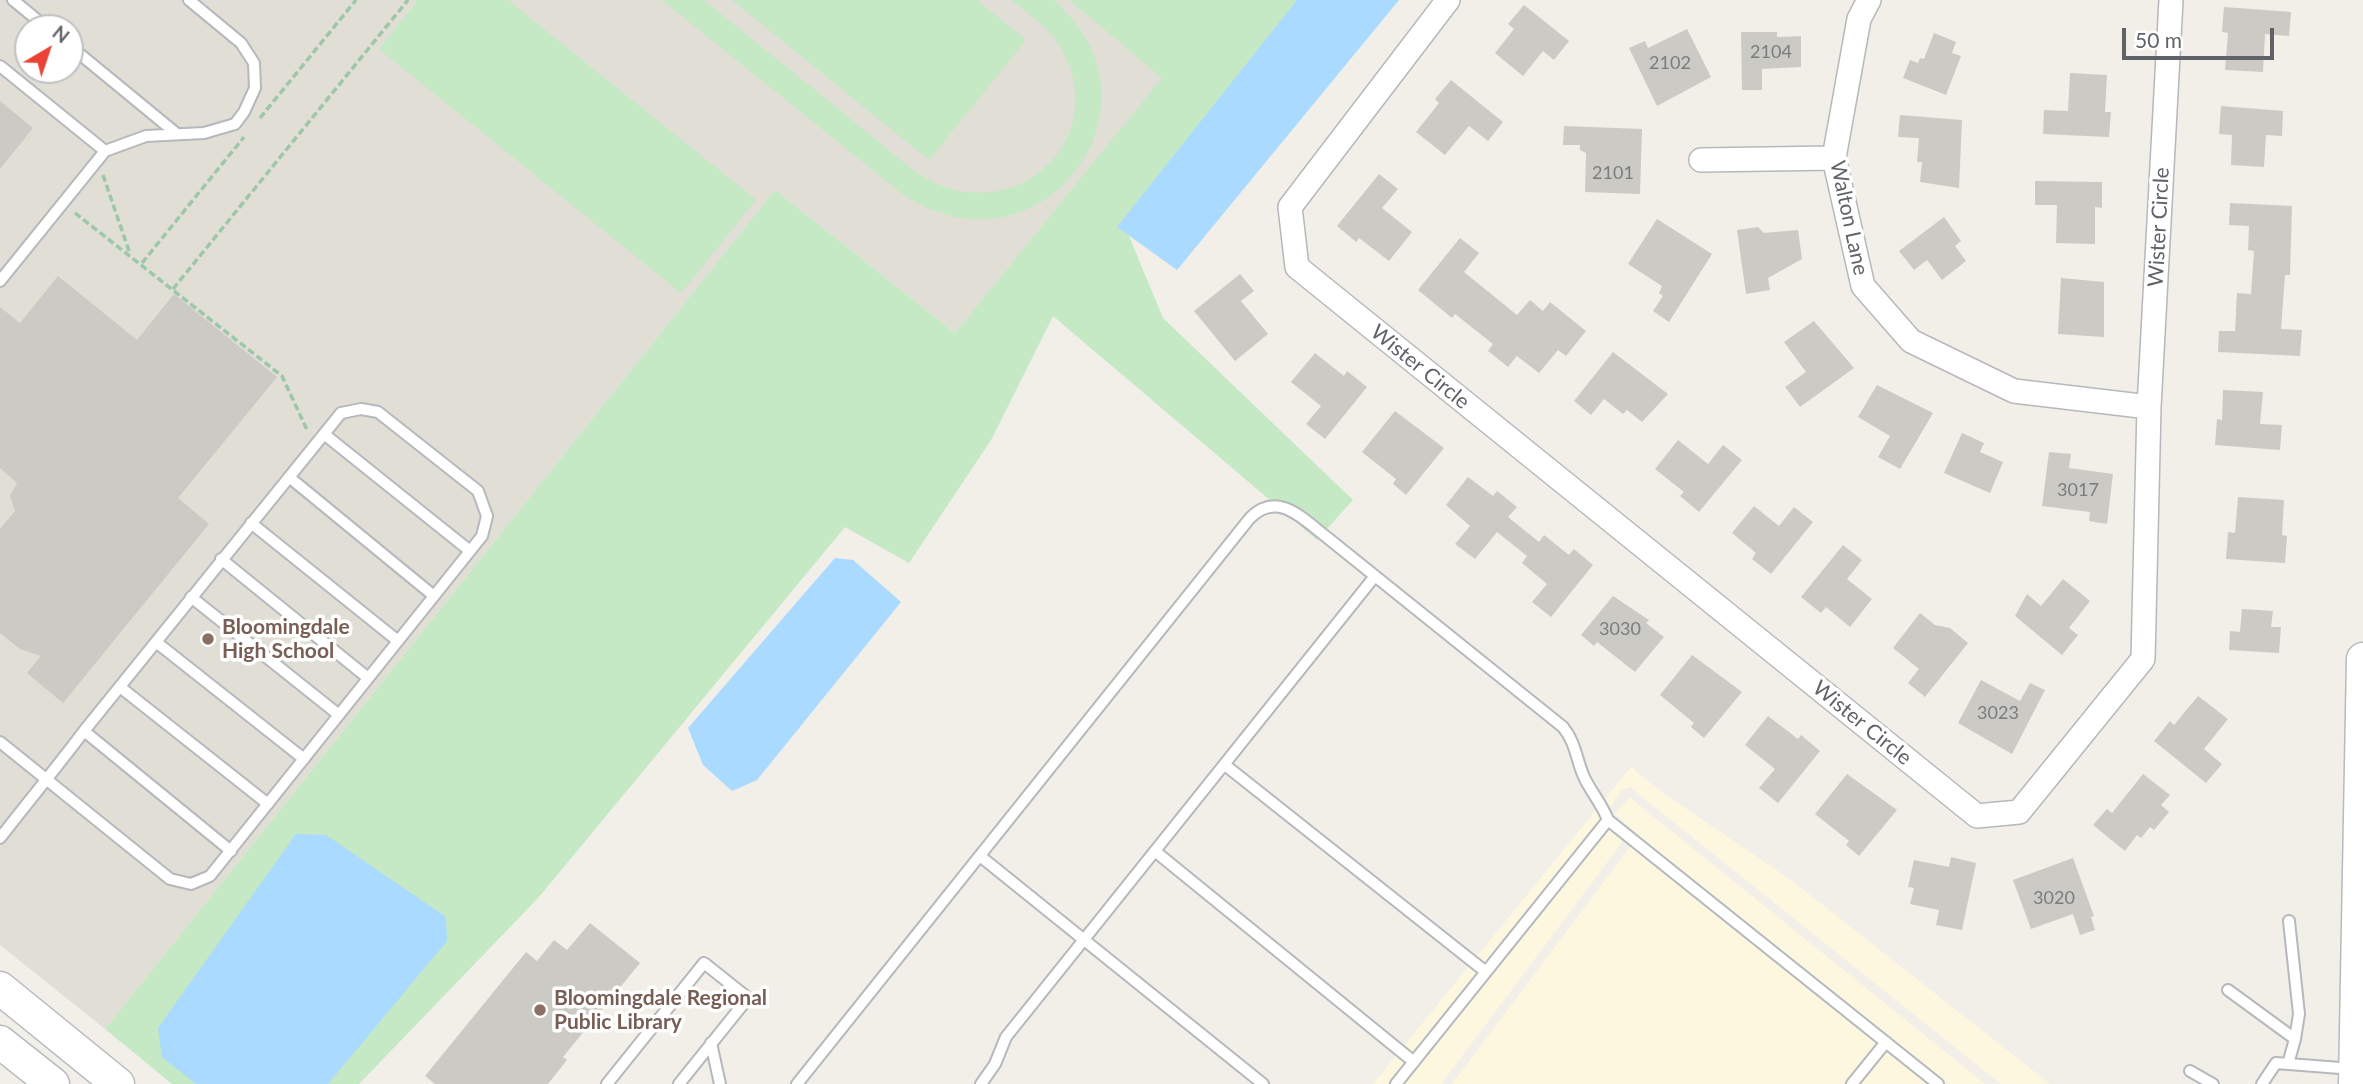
<!DOCTYPE html>
<html>
<head>
<meta charset="utf-8">
<style>
	body { margin:0 }
	#map { position:relative; width:2363px; height:1084px; overflow:hidden; background:#f1efe8; font-family:Lato,sans-serif }
	canvas { display:block }
	.north { position:absolute; left:14px; top:14px; width:70px; height:70px; box-sizing:border-box; background:#fff; border:2px solid #bfc1c3; border-radius:50%; rotate:39deg; font-size:19px; font-weight:700; line-height:28px; text-align:center; color:#5f6368 }
	.north::after { content:''; display:block; margin:auto; width:24px; height:32px; background:#ea4335; clip-path:polygon(50% 0,100% 100%,50% 72%,0 100%) }
	.scale { position:absolute; left:2122px; top:28px; width:152px; height:32px; box-sizing:border-box; border:4px solid #5f6368; border-top:0; padding-left:9px; font-size:21px; line-height:24px; white-space:nowrap; color:#5f6368; -webkit-text-stroke:5px #fff; paint-order:stroke }
</style>
</head>
<body>
<div id="map">
<canvas width="2363" height="1084"></canvas>
<div class="north">N</div>
<div class="scale">50 m</div>
</div>
<script>
const ctx = document.querySelector('canvas').getContext('2d');
ctx.lineJoin = 'round';
function paint(path, color) { ctx.fillStyle = color; ctx.fill(path, 'evenodd'); }
function stroke(path, color, width, dash) { ctx.strokeStyle = color; ctx.lineWidth = width; ctx.lineCap = dash ? 'butt' : 'round'; ctx.setLineDash(dash || []); ctx.stroke(path); }
function drawText(font, color, halo, rows, align = 'center') {
  ctx.font = font + ' Lato,sans-serif'; ctx.lineWidth = 7; ctx.setLineDash([]); ctx.textBaseline = 'middle'; ctx.strokeStyle = halo; ctx.fillStyle = color; for (const [text, x, y, turn = 0] of rows) {
    ctx.save(); ctx.translate(x, y); ctx.rotate((+turn || 0) * Math.PI / 180); ctx.textAlign = isNaN(turn) ? turn : align; if (halo) ctx.strokeText(text, 0, 0); ctx.fillText(text, 0, 0); ctx.restore();
  }
}
paint(new Path2D(`
	M1631,767L1663,793L1791,880L2050,1084H2001L1630,787L1621,791L1605,815L1626,837L1441,1084H1373Z
	M1629,797L1985,1084H1452L1639,835L1615,814Z`), '#fef7e0');
paint(new Path2D(`
	M0,0H1069L1163,78L955,333L775,190L105,1029L0,945ZM28,28H70V70H28Z`), '#e1ded6');
paint(new Path2D(`
	M418,0H508L756,200L681,293L379,49Z
	M662,0H704L917,173C1008,234 1115,143 1061,48C1050,28 1029,14 1011,0H1053C1178,105 1038,288 901,193Z
	M732,0H977L1026,40L929,160Z
	M1069,0H1310L1126,229L1163,318L1353,500L1317,540L1053,316L991,440L909,563L845,527L539,897L359,1084H172L105,1029L775,190L955,333L1162,78Z`), '#c5e8c5');
paint(new Path2D(`
	M1297,0H1399L1177,270L1117,227Z
	M835,558L853,560L901,602L757,780L732,791L703,765L688,728Z
	M296,834L326,835L446,917L447,941L328,1084H196L162,1057L158,1028Z`), '#aadaff');
paint(new Path2D(`
	M1524,5L1569,41L1554,60L1543,51L1523,76L1495,53L1514,29L1508,24Z
	M2224,7L2291,12L2289,36L2265,34L2263,72L2225,70L2228,33L2222,32Z
	M1687,29L1711,77L1657,106L1629,48L1645,41L1648,48Z
	M1741,32H1777V37L1801,36V67L1762,69V90H1742Z
	M1934,33L1956,42L1952,53L1961,56L1946,95L1903,78L1910,60L1918,63L1920,58L1924,59Z
	M2070,73L2107,75L2105,112H2111L2109,137L2043,134L2044,110L2068,111Z
	M1451,80L1503,122L1488,141L1469,126L1445,155L1416,132L1439,103L1435,99Z
	M0,101L33,128L0,169Z
	M2221,106L2283,111L2282,136L2266,135L2264,167L2231,165L2232,135L2219,134Z
	M1900,115L1962,120L1959,188L1920,182L1922,162H1917L1919,138L1898,137Z
	M1564,126L1642,129L1640,194L1585,192L1586,153L1580,150V145H1563Z
	M1379,174L1398,189L1382,208L1412,232L1389,261L1359,238L1356,242L1337,226Z
	M2035,181L2102,182V208L2095,207V244L2056,243L2057,205H2035Z
	M2230,203L2292,206L2290,275H2285L2281,329L2302,330L2300,356L2218,352L2219,331H2235L2237,293L2251,294L2254,251L2248,250L2249,226L2229,225Z
	M1944,217L1961,241L1955,246L1966,261L1942,280L1927,260L1914,270L1899,251Z
	M1657,219L1712,254L1669,322L1653,311L1663,296L1659,293L1662,286L1628,264Z
	M1758,227L1764,233L1798,230L1802,259L1768,278L1770,290L1746,294L1737,230Z
	M1460,238L1479,253L1464,272L1517,315L1530,300L1543,311L1550,302L1586,331L1566,356L1558,350L1539,373L1517,356L1508,367L1488,351L1493,344L1455,314L1452,318L1418,290Z
	M1240,274L1254,291L1241,301L1268,334L1235,361L1194,311Z
	M58,276L137,340L174,294L277,377L178,498L209,524L63,703L27,673L41,656L20,649L0,633V529L15,511L10,496L17,483L0,468V307L20,323Z
	M2061,278L2104,282V337L2058,334Z
	M1814,321L1854,368L1800,407L1785,387L1806,372L1784,342Z
	M1613,352L1668,394L1642,422L1627,410L1623,414L1604,399L1591,415L1574,401Z
	M1315,353L1344,376L1347,371L1367,387L1325,439L1306,424L1321,406L1291,382Z
	M1877,385L1933,413L1900,469L1878,457L1890,436L1858,417Z
	M2223,390L2263,392L2260,424L2282,425L2280,450L2215,445L2217,419L2222,420Z
	M1395,411L1444,448L1406,495L1393,484L1396,479L1362,452Z
	M1962,433L1984,443L1980,452L2003,462L1990,493L1944,473Z
	M1678,440L1708,464L1723,445L1742,460L1699,512L1680,496L1684,492L1655,469Z
	M2049,452L2071,454L2069,468L2113,474L2107,524L2089,521L2090,512L2042,506Z
	M1468,477L1493,496L1497,491L1517,507L1508,517L1539,542L1544,535L1569,555L1574,549L1593,565L1551,617L1532,602L1547,584L1522,563L1527,556L1497,532L1475,559L1455,544L1470,526L1446,505Z
	M2238,497L2284,500L2282,535L2287,536L2285,563L2226,559L2228,532L2235,533Z
	M1754,506L1779,526L1794,507L1813,522L1771,574L1752,559L1756,553L1732,533Z
	M1843,545L1862,560L1847,579L1872,599L1850,627L1826,607L1821,613L1801,597Z
	M2063,579L2090,601L2069,628L2078,635L2062,655L2015,616L2027,594L2041,606Z
	M1613,596L1649,620L1646,623L1664,637L1635,672L1597,642L1594,646L1581,635Z
	M2242,609L2273,611L2271,627H2281L2279,653L2229,650L2230,631L2240,632Z
	M1920,613L1935,625L1950,628L1968,643L1925,697L1908,683L1919,669L1893,648Z
	M1692,655L1742,692L1704,738L1691,727L1694,723L1660,695Z
	M1981,680L2020,701L2030,683L2045,690L2012,754L1958,723Z
	M2198,696L2228,719L2204,749L2222,764L2206,783L2154,741L2170,721L2174,725Z
	M1768,716L1798,739L1801,735L1820,751L1778,803L1759,788L1775,769L1745,745Z
	M1847,774L1897,810L1859,856L1846,845L1849,841L1815,814Z
	M2143,774L2170,795L2161,805L2169,812L2154,830L2150,827L2141,838L2137,835L2125,851L2093,825L2107,809L2112,813Z
	M1951,857L1976,863L1962,930L1936,925L1939,910L1910,904L1914,888L1908,887L1914,860L1949,867Z
	M2073,858L2094,916L2091,917L2095,930L2080,935L2073,914L2031,929L2013,880Z
	M590,923L640,963L563,1057L567,1060L548,1084H435L425,1076L526,952L537,961L554,940L567,950Z`), '#cccac5');
const lane = new Path2D(`
	M13,0L47,28
	M70,46L177,134
	M0,66L105,151
	M0,281L105,151L146,136L204,133L235,124L244,112L255,88L254,63L241,43L189,0
	M324,434L470,551
	M289,477L434,596
	M251,523L398,641
	M221,559L368,678
	M191,597L339,715
	M156,642L304,759
	M120,687L268,804
	M84,731L231,851
	M0,742L170,879L191,884L210,876L482,536L487,516L478,491L378,412L361,409L341,413L84,731C57,767 28,802 0,838
	M1225,765L1486,972
	M1156,852L1414,1062
	M980,856L1263,1084
	M2289,921L2299,1014L2295,1039
	M2228,990L2295,1039L2288,1064
	M711,1043L720,1084
	M2190,1071L2213,1084
	M607,1084L704,963L748,998L679,1084
	M797,1084L1250,518C1277,491 1301,517 1324,535L1563,727C1576,743 1576,759 1584,777C1591,792 1602,804 1608,820L1938,1084
	M981,1084L995,1064L1006,1037L1375,576
	M1396,1084L1608,820
	M1852,1084L1886,1042
	M2262,1084L2276,1063L2353,1069`);
const street = new Path2D(`
	M1448,0L1290,207L1297,267L1977,816L2019,812L2143,659L2149,407L2171,0
	M1869,0L1859,19L1834,158L1863,286L1911,341L2014,391L2149,407
	M1701,160L1834,158`);
const secondary = new Path2D(`
	M0,988L118,1084
	M0,1042L53,1084
	M2355,1084L2363,659`);
stroke(lane, '#b5b8bc', 14);
stroke(street, '#b5b8bc', 26);
stroke(secondary, '#b6babf', 35);
stroke(new Path2D(`
	M260,118L356,0
	M103,175L130,254
	M75,213L282,376L308,432
	M142,263L244,137
	M173,289L408,0`), '#9cc7a9', 3.5, [7, 3.5]);
stroke(lane, '#fff', 10);
stroke(street, '#fff', 23);
stroke(secondary, '#fff', 32);
for (const [x, y, r, color] of [
	[208,639,7,"#8d6e63"],
	[540,1010,7,"#8d6e63"]
]) { const dot = new Path2D(); dot.arc(x, y, r, 0, 2 * Math.PI); ctx.fillStyle = color; ctx.fill(dot); stroke(dot, '#fff', 2.5); }
drawText('18px', '#7a7d7f', null, [
	["2104",1771,52],
	["2102",1670,63],
	["2101",1613,173],
	["3017",2078,490],
	["3030",1620,629],
	["3023",1998,713],
	["3020",2054,898]
]);
drawText('21px', '#5f6368', '#fff', [
	["Walton Lane",1849,218,78],
	["Wister Circle",2159,227,-87],
	["Wister Circle",1420,367,39],
	["Wister Circle",1862,723,39]
]);
drawText('bold 21px', '#785e54', '#fff', [
	["Bloomingdale",222,627],
	["High School",222,651],
	["Bloomingdale Regional",554,998],
	["Public Library",554,1022]
], 'left');
</script>
</body>
</html>
